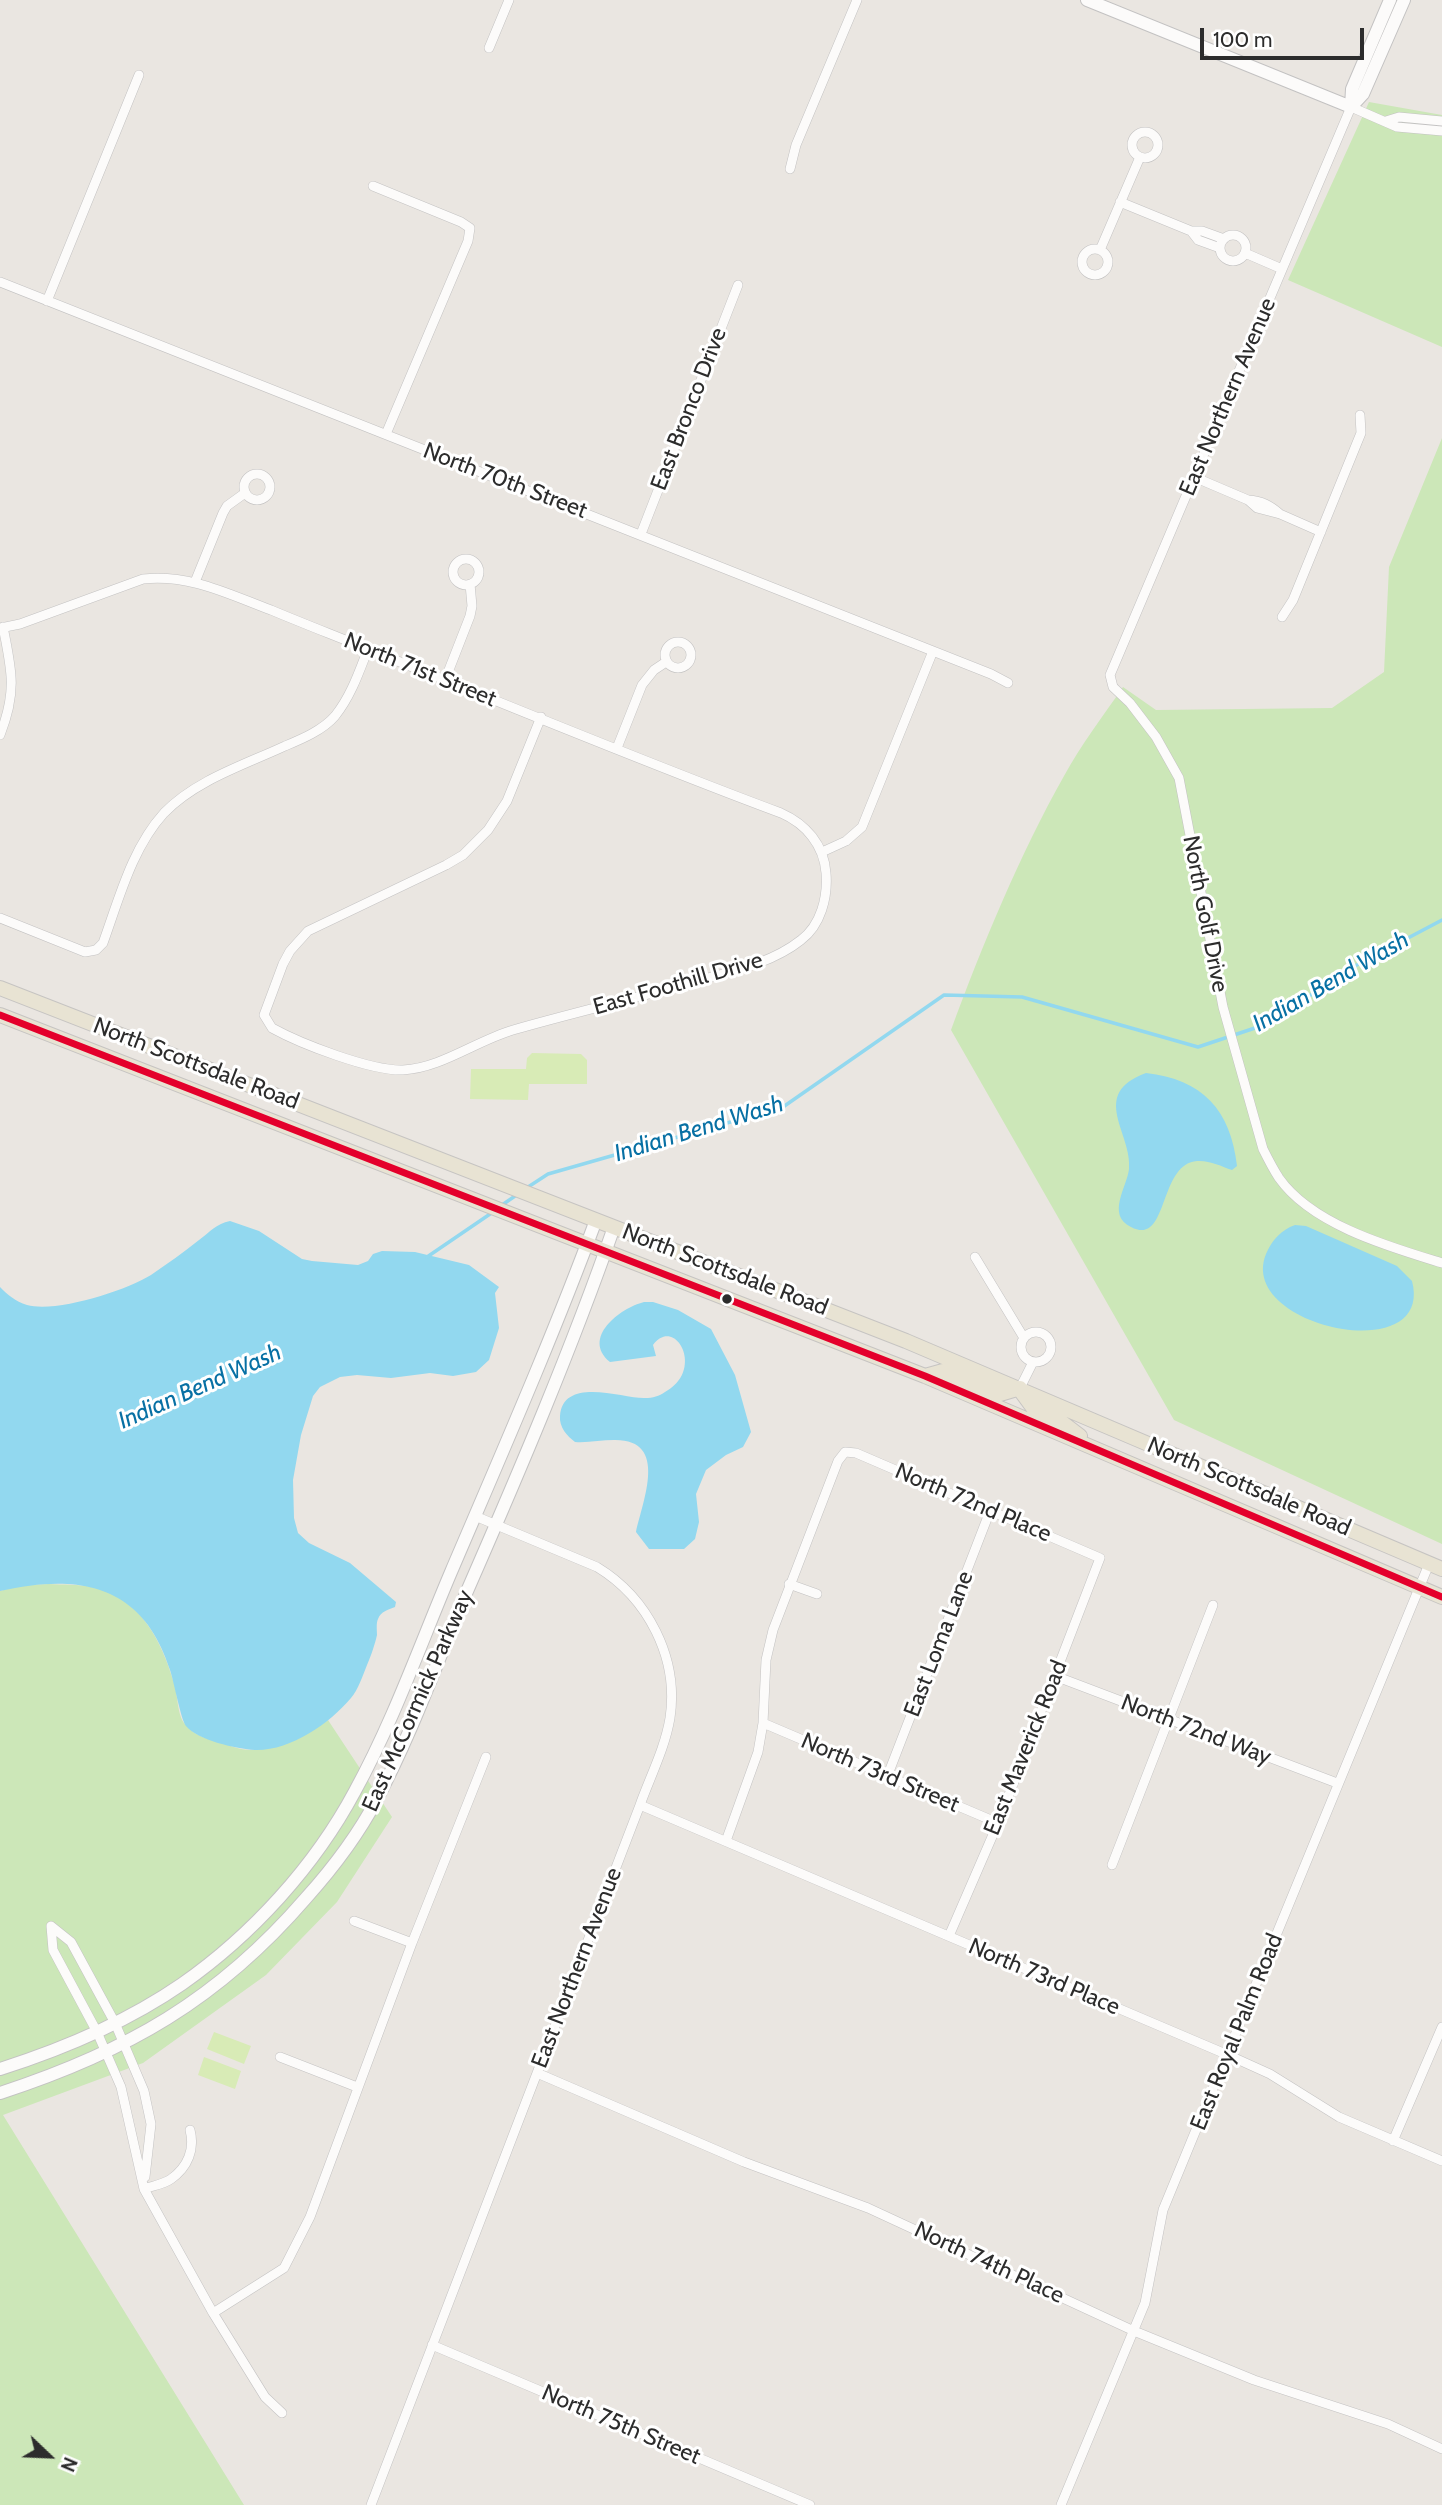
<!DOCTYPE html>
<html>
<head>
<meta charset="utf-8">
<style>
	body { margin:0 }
	#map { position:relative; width:1442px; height:2505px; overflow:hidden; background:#eae6e1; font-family:Cabin,sans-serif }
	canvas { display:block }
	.north { position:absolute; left:14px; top:2421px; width:70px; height:70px; -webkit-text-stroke:5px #fff; paint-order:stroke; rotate:113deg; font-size:19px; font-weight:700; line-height:28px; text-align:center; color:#2c2c2c }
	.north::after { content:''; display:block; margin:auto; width:24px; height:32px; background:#2c2c2c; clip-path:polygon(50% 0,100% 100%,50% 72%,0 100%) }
	.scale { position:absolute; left:1200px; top:28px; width:164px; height:32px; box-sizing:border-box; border:4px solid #2c2c2c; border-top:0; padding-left:9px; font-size:21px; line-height:24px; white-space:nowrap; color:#2c2c2c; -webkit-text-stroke:5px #fff; paint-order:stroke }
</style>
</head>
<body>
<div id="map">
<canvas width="1442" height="2505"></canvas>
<div class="north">N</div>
<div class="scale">100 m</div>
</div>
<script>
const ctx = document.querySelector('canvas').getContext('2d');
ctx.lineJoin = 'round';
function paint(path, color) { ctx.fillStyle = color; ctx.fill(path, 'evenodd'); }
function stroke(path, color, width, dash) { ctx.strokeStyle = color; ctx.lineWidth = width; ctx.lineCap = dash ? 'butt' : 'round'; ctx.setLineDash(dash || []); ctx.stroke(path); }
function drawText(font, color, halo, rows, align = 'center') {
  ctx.font = font + ' Cabin,sans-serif'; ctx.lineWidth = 6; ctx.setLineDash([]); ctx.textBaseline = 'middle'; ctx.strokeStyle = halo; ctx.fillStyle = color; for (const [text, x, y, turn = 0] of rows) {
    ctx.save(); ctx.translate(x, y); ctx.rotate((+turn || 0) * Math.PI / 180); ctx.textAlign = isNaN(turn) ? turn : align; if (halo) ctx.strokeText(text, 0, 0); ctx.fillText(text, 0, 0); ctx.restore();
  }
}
paint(new Path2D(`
	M1369,102L1442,115V347L1288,280Z
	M1442,438V1544L1174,1420L951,1030C982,946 1020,854 1064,776C1081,745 1103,716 1123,687L1156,710L1332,708L1384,672L1389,567Z
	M49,1584C63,1585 78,1584 92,1587C140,1597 161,1640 174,1683C178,1695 177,1715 185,1724C194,1735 204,1738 217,1741C228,1745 242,1751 254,1750C281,1747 306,1735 328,1720L392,1817L337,1902L266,1975L143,2063L3,2115L244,2505H0V1591L20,1585Z`), '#cce7b8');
paint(new Path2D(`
	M532,1053L581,1054L587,1060V1084H529L528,1100L470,1099L471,1069H526L527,1058Z
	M214,2032L251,2046L244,2064L207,2049Z
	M204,2057L241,2071L235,2089L198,2075Z`), '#d8ebb6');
paint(new Path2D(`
	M1146,1073C1202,1079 1231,1110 1237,1166L1232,1170C1221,1166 1209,1160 1197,1161C1158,1164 1169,1247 1131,1227C1106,1215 1127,1187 1129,1169C1133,1134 1088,1094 1146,1073Z
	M230,1221L259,1231L302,1259L312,1261L358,1265L368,1261L373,1254L382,1251L415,1252L469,1265L499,1287L495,1293L499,1328L489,1360L476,1372L453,1376L430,1373L391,1378L357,1375L340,1377L320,1387L313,1396L301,1435L293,1480L294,1518L298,1533L309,1543L350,1563L396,1602L395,1607C388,1610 381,1611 378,1619C376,1623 377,1630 377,1635C375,1644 371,1656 367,1665C363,1675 358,1690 351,1698C329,1724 290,1751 255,1750C237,1749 197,1740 186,1726C181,1720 174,1682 170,1670C143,1584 79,1573 0,1591V1287C8,1295 15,1301 27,1305C56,1313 125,1291 151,1275C167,1264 184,1252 199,1240C211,1231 216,1224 230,1221Z
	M1295,1225L1306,1226L1397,1266L1412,1281C1435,1369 1236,1327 1266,1254C1272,1240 1281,1230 1295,1225Z
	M644,1302H653L678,1310L711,1329L735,1375L751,1432L743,1447L726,1455L706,1470L696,1494L699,1522L695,1539L684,1549H649L636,1532C643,1500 669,1439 614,1440C601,1440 588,1443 575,1442C567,1436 559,1427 560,1416C563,1375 625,1399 645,1398C653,1398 659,1396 665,1392C706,1370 675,1315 653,1345L656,1356L610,1362C581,1338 620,1308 644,1302Z`), '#92d8ef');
stroke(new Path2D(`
	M525,1189L548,1174L783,1107L944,995L1022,997L1198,1047L1267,1024L1353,967L1442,920
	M502,1205L518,1194
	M427,1257L493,1212`), '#92d8ef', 3.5);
const street = new Path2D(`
	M489,48L509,0
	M1386,121L1399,117L1442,121
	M1442,131L1397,127L1351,107L1110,675L1113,687L1130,703L1156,737L1179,778L1223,1007L1263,1149C1268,1159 1273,1169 1279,1178C1312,1225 1390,1247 1442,1263
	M1132 145a13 13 0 1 1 26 0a13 13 0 1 1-26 0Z
	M790,169L796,145L857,0
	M373,186L461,222L470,228L468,241L386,434
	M1120,202L1191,231H1202L1224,239
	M1191,231L1198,240L1220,248
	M1220 248a13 13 0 1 1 26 0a13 13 0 1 1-26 0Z
	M1082 262a13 13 0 1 1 26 0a13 13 0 1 1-26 0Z
	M1100,250L1140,157
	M1245,253L1282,269
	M0,282L991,674L1008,683
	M47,301L139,75
	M244 487a13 13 0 1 1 26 0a13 13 0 1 1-26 0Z
	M1194,477L1248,500L1257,508L1280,514L1321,532
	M1248,500C1262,501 1270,505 1280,514
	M641,534L738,285
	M453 572a13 13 0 1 1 26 0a13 13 0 1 1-26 0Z
	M195,582L223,513L227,506L245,493
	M1282,617L1293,600L1361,433L1360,415
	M0,628L20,624L143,579C190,574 228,594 271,610C302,623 333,635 365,648C503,703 641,761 781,813C806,824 824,845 826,873C828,897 821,925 801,940C771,964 729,972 693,982C633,999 572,1013 513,1030C476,1041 441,1068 403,1070C371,1071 301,1044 272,1028L264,1015L283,964L290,951L308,931L446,865L463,855L488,830L507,801L541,717
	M665 655a13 13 0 1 1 26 0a13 13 0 1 1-26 0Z
	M445,680L470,616L472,606L470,584
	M0,735C17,692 12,671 3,627
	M617,748L642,685L654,670L666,662
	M822,852L846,841L862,827L933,651
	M0,918L85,952L96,950L103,943C119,899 132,848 164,813C196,780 244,765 285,746C302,739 323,730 335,716C351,696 359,672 368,649
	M975,1257L1024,1338
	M1021 1347a15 15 0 1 1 30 0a15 15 0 1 1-30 0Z
	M1020,1388L1033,1362
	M789,1584L817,1594
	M1055,1676L1337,1783
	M763,1723L998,1823
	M887,1777L990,1511
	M640,1805L1228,2055L1270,2074L1339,2117L1442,2161
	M726,1841L758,1752L763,1723L766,1660L773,1630L838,1461L845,1452L856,1453L1100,1558L998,1823L949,1936
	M1112,1865L1213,1605
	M354,1921L412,1943
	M51,1926L53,1950L97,2032L121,2087L144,2189L213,2313L265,2397L282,2413
	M51,1926L71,1942L115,2023L144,2091L151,2124L145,2177
	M280,2057L357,2087
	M537,2073L744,2162L868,2208L1134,2331L1254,2380L1388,2424L1442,2449
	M1393,2141L1442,2027
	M144,2189C152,2186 164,2184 171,2179C188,2167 195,2149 190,2130
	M213,2313L284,2268L310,2217L412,1943L486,1757
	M432,2345L810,2505
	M371,2505L640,1805C650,1777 665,1748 670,1718C679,1658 648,1598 597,1567L475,1516
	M1061,2505L1145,2303L1163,2210L1429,1564`);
const secondary = new Path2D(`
	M1087,0L1351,107
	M1351,107L1363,94L1404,0
	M1351,107L1352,89L1390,0
	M0,2069C63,2049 127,2022 182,1984C252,1935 315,1866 355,1791C393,1722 420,1645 451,1572C501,1455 552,1339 596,1220
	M0,2093C126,2052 218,2000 306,1898C333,1868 358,1835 377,1799C413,1731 438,1659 468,1589C520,1470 571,1350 614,1227`);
const primary = new Path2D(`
	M0,988L906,1341L1442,1569
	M0,1015L925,1376L1442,1597
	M925,1376L943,1371L1000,1394L1020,1388
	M1020,1390L1034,1409L1059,1420L1080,1436`);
stroke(street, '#c3c2c2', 10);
stroke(secondary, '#c3c2c2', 14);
stroke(primary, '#c6c4c2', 16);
stroke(street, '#fcfbfa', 9);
stroke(secondary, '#fcfbfa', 12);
stroke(primary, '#e8e3d3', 14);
stroke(new Path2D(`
	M0,1015L925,1376L1442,1597`), '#e4002b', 7);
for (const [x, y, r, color] of [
	[727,1299,6,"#2c2c2c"]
]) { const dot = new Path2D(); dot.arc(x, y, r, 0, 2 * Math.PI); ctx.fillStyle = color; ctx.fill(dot); stroke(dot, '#fff', 2.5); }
drawText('23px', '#2c2c2c', '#fff', [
	["East Northern Avenue",1228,397,-67],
	["East Bronco Drive",689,409,-69],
	["North 70th Street",505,481,21],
	["North 71st Street",420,670,22],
	["North Golf Drive",1205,914,79],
	["East Foothill Drive",678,984,-16],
	["North Scottsdale Road",196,1064,21],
	["North Scottsdale Road",725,1270,21],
	["North Scottsdale Road",1249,1487,23],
	["North 72nd Place",973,1503,23],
	["East Loma Lane",939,1644,-69],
	["East McCormick Parkway",418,1701,-66],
	["North 72nd Way",1196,1730,21],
	["East Maverick Road",1026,1748,-68],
	["North 73rd Street",880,1773,23],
	["East Northern Avenue",577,1968,-69],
	["North 73rd Place",1044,1977,23],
	["East Royal Palm Road",1237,2032,-68],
	["North 74th Place",989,2263,25],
	["North 75th Street",621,2425,23]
]);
drawText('italic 24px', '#0770a4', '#fff', [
	["Indian Bend Wash",1331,982,-30],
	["Indian Bend Wash",699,1129,-17],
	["Indian Bend Wash",200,1387,-24]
]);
</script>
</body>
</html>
